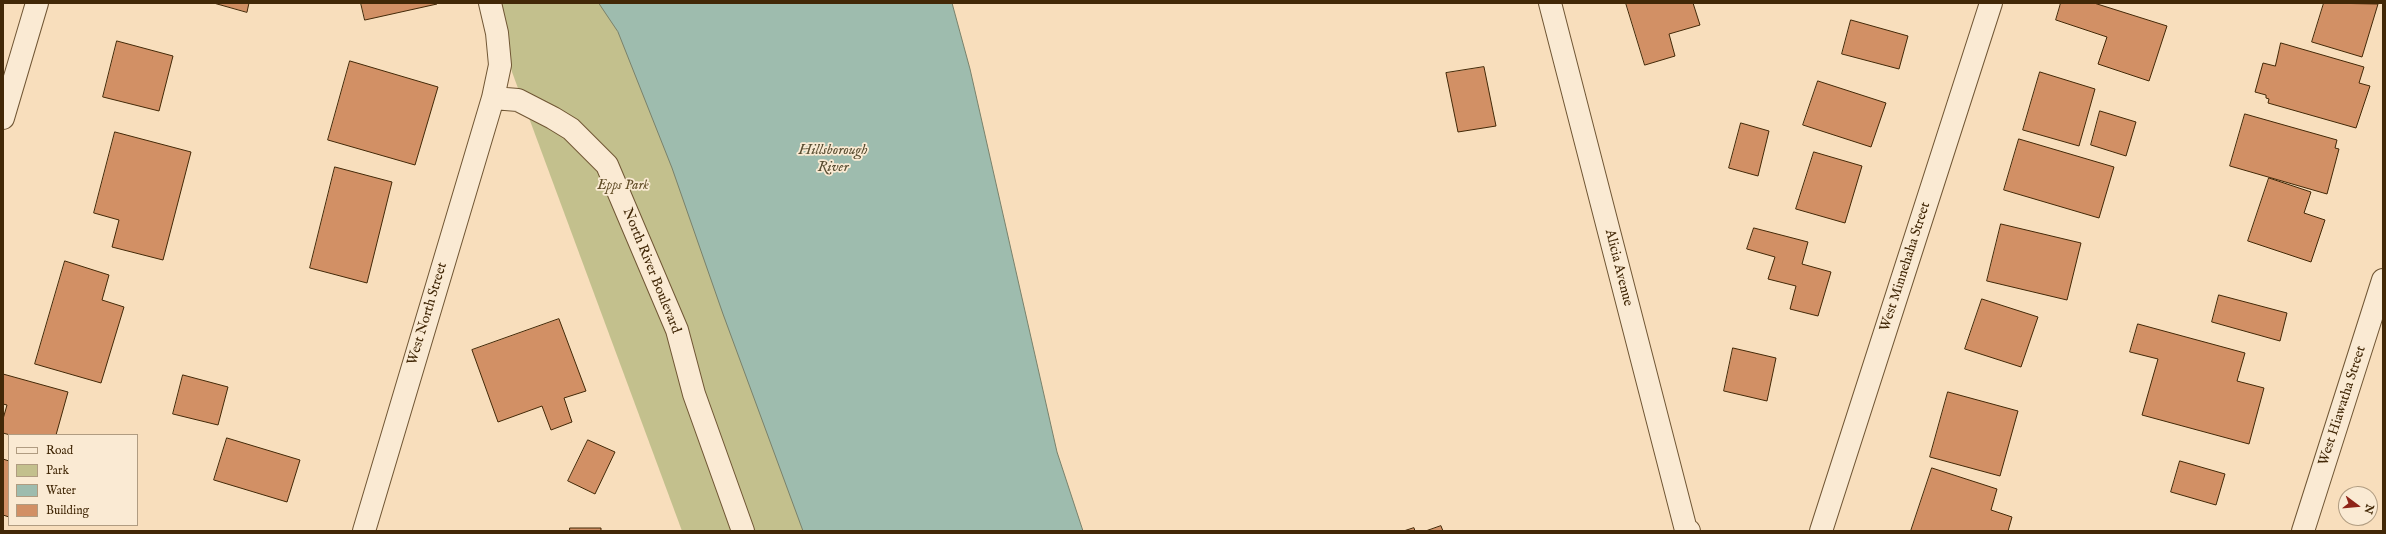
<!DOCTYPE html>
<html>
<head>
<meta charset="utf-8">
<style>
	body { margin:0 }
	#map { position:relative; width:2386px; height:534px; overflow:hidden; background:#f8debc; font-family:"IM FELL English",serif }
	canvas { display:block }
	.frame { position:absolute; inset:0; border:4px solid #422807; pointer-events:none }
	.legend { position:absolute; left:8px; top:434px; width:130px; height:92px; box-sizing:border-box; background:#faead3; border:1px solid #b09c81; margin:0; padding:5px 7px; list-style:none; font-size:12px; color:#422807 }
	.legend li { display:flex; align-items:center; gap:8px; height:20px }
	.legend b { width:20px; border:1px solid #b09c81 }
	.north { position:absolute; left:2338px; top:486px; width:40px; height:40px; box-sizing:border-box; background:#faead3; border:1px solid #b09c81; border-radius:50%; rotate:106deg; font-size:11px; font-weight:700; line-height:16px; text-align:center; color:#422807 }
	.north::after { content:''; display:block; margin:auto; width:14px; height:18px; background:#8f2418; clip-path:polygon(50% 0,100% 100%,50% 72%,0 100%) }
</style>
</head>
<body>
<div id="map">
<canvas width="2386" height="534"></canvas>
<div class="frame"></div>
<ul class="legend">
<li><b style="height:5px;background:#faead3"></b>Road</li>
<li><b style="height:11px;background:#c3c08d"></b>Park</li>
<li><b style="height:11px;background:#9ebcae"></b>Water</li>
<li><b style="height:11px;background:#d29065"></b>Building</li>
</ul>
<div class="north">N</div>
</div>
<script>
const ctx = document.querySelector('canvas').getContext('2d');
ctx.lineJoin = 'round';
function paint(path, color) { ctx.fillStyle = color; ctx.fill(path, 'evenodd'); }
function stroke(path, color, width, dash) { ctx.strokeStyle = color; ctx.lineWidth = width; ctx.lineCap = dash ? 'butt' : 'round'; ctx.setLineDash(dash || []); ctx.stroke(path); }
function drawText(font, color, halo, rows, align = 'center') {
  ctx.font = font + ' "IM FELL English",serif'; ctx.lineWidth = 3.5; ctx.setLineDash([]); ctx.textBaseline = 'middle'; ctx.strokeStyle = halo; ctx.fillStyle = color; for (const [text, x, y, turn = 0] of rows) {
    ctx.save(); ctx.translate(x, y); ctx.rotate((+turn || 0) * Math.PI / 180); ctx.textAlign = isNaN(turn) ? turn : align; if (halo) ctx.strokeText(text, 0, 0); ctx.fillText(text, 0, 0); ctx.restore();
  }
}
paint(new Path2D(`
	M494,3H614L816,531H682L512,72Z`), '#c3c08d');
const water = new Path2D(`
	M599,3H952L970,69L1057,452L1083,531H803L723,314L672,168L618,32Z`);
paint(water, '#9ebcae');
stroke(water, '#79816b', 1);
const building = new Path2D(`
	M214,3H249L247,12Z
	M361,3H436L437,4L365,20Z
	M1626,3H1693L1700,25L1669,34L1675,56L1645,65Z
	M2061,3H2094L2167,26L2149,81L2098,64L2107,37L2056,20Z
	M2324,3L2378,4L2362,57L2312,42Z
	M1851,20L1908,36L1899,69L1842,54Z
	M117,41L173,56L159,111L103,97Z
	M2281,43L2364,67L2359,83L2370,86L2356,128L2268,103L2269,99L2266,98V95L2255,92L2263,63L2275,66Z
	M350,61L438,87L415,165L328,140Z
	M1484,67L1496,126L1458,132L1446,73Z
	M2040,72L2095,89L2079,146L2023,130Z
	M1818,81L1886,103L1871,147L1803,125Z
	M2100,111L2136,122L2126,156L2091,145Z
	M2245,114L2337,140L2335,148L2339,149L2327,194L2230,166Z
	M1741,123L1769,131L1758,176L1729,168Z
	M115,132L191,152L163,260L112,247L119,220L94,213Z
	M2019,139L2114,167L2099,218L2004,190Z
	M1814,152L1862,166L1845,223L1796,209Z
	M335,167L392,182L367,283L310,268Z
	M2269,178L2311,192L2304,213L2325,220L2311,262L2248,241Z
	M2001,224L2081,243L2067,300L1987,281Z
	M1754,228L1808,242L1802,264L1831,272L1818,316L1790,309L1796,286L1768,279L1775,257L1747,249Z
	M65,261L109,275L102,300L124,307L101,383L35,364Z
	M2219,295L2287,313L2280,341L2212,322Z
	M1982,299L2038,317L2021,367L1965,349Z
	M559,319L586,391L564,398L572,422L551,430L542,406L498,422L472,350Z
	M2138,324L2245,353L2237,381L2264,388L2249,444L2142,415L2158,359L2130,352Z
	M1733,348L1776,358L1767,401L1724,391Z
	M3,374L68,392L56,435H10L3,433V419L7,405L3,404Z
	M183,375L228,387L218,425L173,414Z
	M1948,392L2018,411L2000,476L1930,457Z
	M227,438L300,460L287,502L214,480Z
	M588,440L615,452L595,494L568,481Z
	M3,459L9,461V517L3,515Z
	M2180,461L2225,474L2216,505L2171,492Z
	M1932,468L1997,489L1991,510L2012,517L2008,531H1911Z
	M1441,526L1443,531H1426Z
	M570,528H601V531H570Z
	M1414,528L1415,531H1404Z`);
paint(building, '#d29065');
stroke(building, '#422807', 1);
const street = new Path2D(`
	M1550,3L1686,530L1689,531
	M493,98L518,100L553,118L571,129L607,165L677,330L694,394L743,531
	M3,118L37,3
	M364,531L493,98L500,65L497,33L490,3
	M1821,531L1991,3
	M2303,531L2383,280`);
stroke(street, '#705634', 24);
stroke(street, '#faead3', 22);
drawText('italic 14px', '#624e28', '#faead3', [
	["Epps Park",623,186]
]);
drawText('14px', '#422807', '#faead3', [
	["West Minnehaha Street",1906,267,-72],
	["Alicia Avenue",1618,268,76],
	["North River Boulevard",651,271,68],
	["West North Street",428,314,-73],
	["West Hiawatha Street",2343,406,-72]
]);
drawText('italic 15px', '#594d31', '#faead3', [
	["Hillsborough",833,151],
	["River",833,168]
]);
</script>
</body>
</html>
